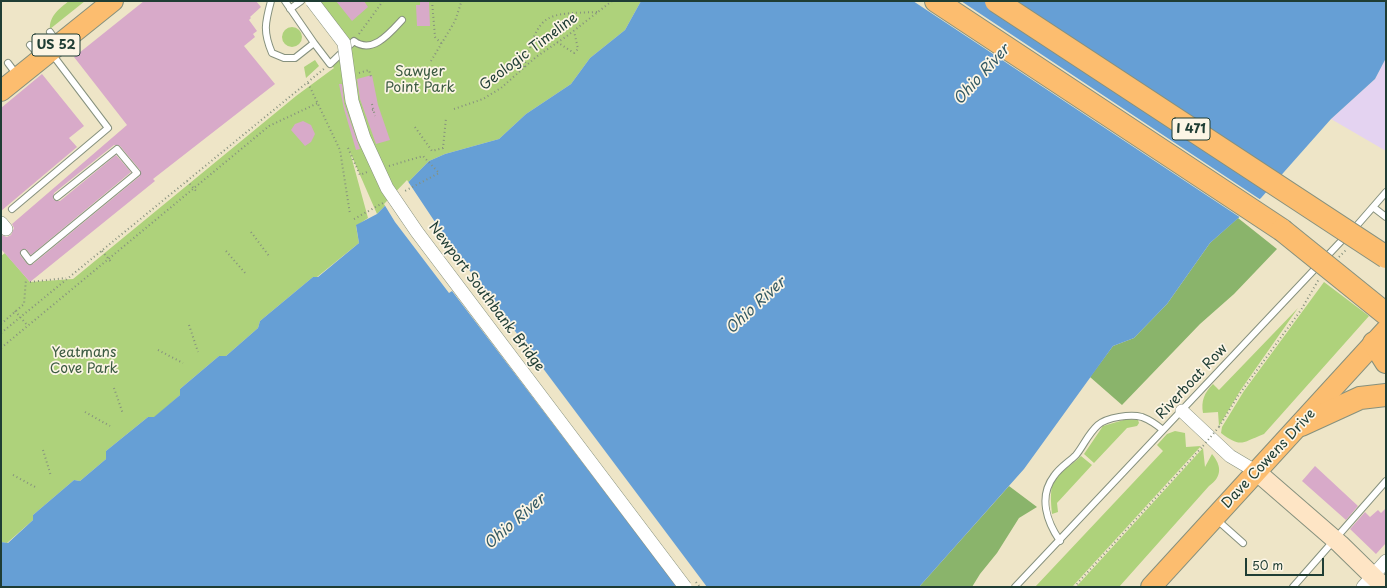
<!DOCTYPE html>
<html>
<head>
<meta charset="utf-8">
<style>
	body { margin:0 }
	#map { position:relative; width:1387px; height:588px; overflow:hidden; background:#eee5c7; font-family:"Playpen Sans",sans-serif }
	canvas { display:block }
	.frame { position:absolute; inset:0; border:2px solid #1f3d34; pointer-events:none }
	.scale { position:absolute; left:1245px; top:558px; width:79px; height:18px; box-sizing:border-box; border:2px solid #1f3d34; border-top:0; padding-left:5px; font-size:12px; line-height:14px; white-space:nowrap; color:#1f3d34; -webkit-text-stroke:3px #fcf5e5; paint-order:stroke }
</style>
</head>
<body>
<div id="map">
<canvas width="1387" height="588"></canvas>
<div class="frame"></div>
<div class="scale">50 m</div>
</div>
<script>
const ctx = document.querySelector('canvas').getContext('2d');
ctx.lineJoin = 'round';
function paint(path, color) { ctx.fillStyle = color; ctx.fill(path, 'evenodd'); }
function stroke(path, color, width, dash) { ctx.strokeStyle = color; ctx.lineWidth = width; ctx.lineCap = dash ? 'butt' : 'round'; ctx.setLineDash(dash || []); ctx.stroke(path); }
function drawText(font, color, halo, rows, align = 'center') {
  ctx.font = font + ' "Playpen Sans",sans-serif'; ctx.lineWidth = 3.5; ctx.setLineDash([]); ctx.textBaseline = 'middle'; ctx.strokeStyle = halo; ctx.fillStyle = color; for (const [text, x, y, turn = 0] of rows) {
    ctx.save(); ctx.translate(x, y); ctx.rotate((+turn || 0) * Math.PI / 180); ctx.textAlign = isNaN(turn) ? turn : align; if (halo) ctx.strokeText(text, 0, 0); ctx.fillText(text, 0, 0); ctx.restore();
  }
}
paint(new Path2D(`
	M1386,58V151L1331,119L1375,79Z`), '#e4d3f1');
paint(new Path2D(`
	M69,1H85L50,29C49,16 60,8 69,1Z
	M312,1H641L625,30L590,58L571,84L526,114L499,139L445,154L429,161L377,214L350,152L368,218L356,226L359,243L317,277H313L260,321L258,328L226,356H219L180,389V395L154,418L148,417L106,451V459L80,481L74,480L33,515V520L7,543L1,542V256L5,253L30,282L73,279L296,96L334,68L330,64L350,46Z
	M282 37a10 10 0 1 1 20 0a10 10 0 1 1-20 0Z
	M315,60L319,66L306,78L304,67Z
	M1324,282L1369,316L1264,434C1241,443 1241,448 1221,433L1222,427L1244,391Z
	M1298,308L1240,391L1219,426L1218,412L1203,413C1201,401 1204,393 1213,384L1219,390Z
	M1127,419L1138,420L1139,423L1137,426L1127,428L1094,463L1084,454L1103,426Z
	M1175,431L1185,433L1186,447L1201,446L1072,587H1035L1163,451L1157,445L1167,434Z
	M1203,448L1205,467L1212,454C1222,466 1222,477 1209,486L1119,587H1076Z
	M1081,456L1092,465L1057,503L1058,512L1052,514C1051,503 1049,486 1056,477C1063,469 1074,464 1081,456Z`), '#aed27b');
paint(new Path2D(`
	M1238,218L1277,249L1234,294L1200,324L1122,405L1090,377L1113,346L1134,338L1167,304L1210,243Z
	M1009,486L1037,507L1019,518L997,553L980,574L972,587H919Z`), '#8ab46b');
paint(new Path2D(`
	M641,1H1386V58L1375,79L1331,119L1261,198L1210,243L1167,304L1134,338L1113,346L1024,469L919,587H1V542L8,543L33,520V515L74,480L80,481L106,459V451L148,417H154L180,395V389L219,356H226L258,328L260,321L313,277H318L359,243L356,225L377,214L429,161L445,154L499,139L526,114L571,84L590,58L625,30Z`), '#669fd5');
paint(new Path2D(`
	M913,1H961L1261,200L1241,218Z
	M407,180L449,243L707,587H677L452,291L449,293L395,222L384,204Z`), '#eee5c7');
paint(new Path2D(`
	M144,1H256L261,7L250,17L251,18L249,20L257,31L253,34L255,37L244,46L275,84L153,179L155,181L30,282L1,249V235L7,237L11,235L14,228L12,224L127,125L74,57ZM114,145L120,146L140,170V176L33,264L28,265L20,255L21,250L26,249L31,255L131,172L116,155L60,201H56L53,199L54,193Z
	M336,1H364L368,7L352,21Z
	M420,1H429L430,26H417L416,5H420Z
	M42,74L84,126L69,138L77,147L1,211V108Z
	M372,75L378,105L390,140L376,144L360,99L357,79Z
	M339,84H342L344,103L360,149L356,150L344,109Z
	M303,121L311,125L315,134L311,142L305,146L291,130L295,124Z
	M1315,466L1358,506L1346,520L1302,481Z
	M1386,508V543L1376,554L1350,529L1365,512L1370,517L1378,510L1381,513Z`), '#d8aac9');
const lane = new Path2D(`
	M271,1C265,23 263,32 272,53L284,58H295L314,43L285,1
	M290,9L301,1
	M50,32L57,42
	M314,43L330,64L354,41C372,55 390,33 402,20
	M30,45L40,56
	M8,63L17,75
	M1373,207L1386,217
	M12,209L108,128L52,54
	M1353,230L1386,192
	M24,253L30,261L137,173L117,149L57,197
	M1216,519L1243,543
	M1060,541C1047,522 1038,497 1054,476C1060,467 1069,462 1076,455C1084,445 1088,434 1098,425C1107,417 1131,414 1142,417C1150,420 1157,425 1163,430
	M1015,587L1346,236
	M1293,587L1386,481`);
const street = new Path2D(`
	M1,223L6,229
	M1182,411L1230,456L1257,472
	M1363,587L1386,561`);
const secondary = new Path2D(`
	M1257,472L1340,544L1384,587`);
const primary = new Path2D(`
	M1,91L113,1
	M1151,587L1386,330`);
const highway = new Path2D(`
	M936,1L1282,230
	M1374,343L1386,362
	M1301,425L1360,398L1386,395`);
stroke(lane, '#86917e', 8);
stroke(street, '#86917e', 14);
stroke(secondary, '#86917e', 20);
stroke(primary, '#86917e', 22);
stroke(highway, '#86917e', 24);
stroke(new Path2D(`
	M432,1L435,37L442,44
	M359,34L383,1
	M557,42L574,53L578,49L574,31
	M431,61L455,21L461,3
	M524,67C540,12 543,14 598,12
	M359,73L369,70L371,77
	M308,83L340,150L350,214
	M372,104L375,116
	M454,109L483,99L501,88L536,57L567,36L612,1
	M372,110L375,109
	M415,127L432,151L443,148L446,118
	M348,148L360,175L367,172
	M389,166L423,156L439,173L403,192
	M187,181L197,192
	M354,219L383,203
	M251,232L269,256
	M102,251L112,263
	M226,251L246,274
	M1339,257L1346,250
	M30,282L66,278
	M15,311L28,326
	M1,324L24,304L26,279
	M189,325L198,352
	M1,333L325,68
	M1,348L269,126L318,103
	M158,350L183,363
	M114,388L123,414
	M85,412L110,426
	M1219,427L1238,396L1301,310L1319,279
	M43,450L51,476
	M13,475L37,488
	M696,582L700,587
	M1074,587L1203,446`), '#86917e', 2, [1, 3]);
stroke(lane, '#fff', 6);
stroke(street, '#fff', 13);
stroke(secondary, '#fee5c5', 18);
stroke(primary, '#fcbd6f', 20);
stroke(highway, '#fcbd6f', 22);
const streetBridge = new Path2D(`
	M312,1L344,43L352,101L364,138L387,188L417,232L685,587`);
const highwayBridge = new Path2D(`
	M996,1L1386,257
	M1282,230L1386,314`);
stroke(streetBridge, '#86917e', 14, []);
stroke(highwayBridge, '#86917e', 24, []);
stroke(new Path2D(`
	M1203,446L1219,427`), '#86917e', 2, [1, 3]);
stroke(streetBridge, '#fff', 13);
stroke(highwayBridge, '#fcbd6f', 22);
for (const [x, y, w] of [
	[56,45,48],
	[1191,129,38]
]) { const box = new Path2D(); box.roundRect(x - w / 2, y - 11, w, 22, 3); ctx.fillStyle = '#fcf5e5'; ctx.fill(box); stroke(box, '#1f3d34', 1); }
drawText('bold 13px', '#1f3d34', null, [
	["US 52",56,45],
	["I 471",1191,129]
]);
drawText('14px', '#1f3d34', '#fcf5e5', [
	["Geologic Timeline",529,52,-37],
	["Newport Southbank Bridge",486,297,53],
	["Riverboat Row",1192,382,-47],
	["Dave Cowens Drive",1269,459,-47]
]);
drawText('14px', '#3c5b42', '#fcf5e5', [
	["Sawyer",420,72],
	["Point Park",420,88],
	["Yeatmans",84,353],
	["Cove Park",84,369]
]);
drawText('italic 15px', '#345a64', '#fcf5e5', [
	["Ohio River",982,75,-48],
	["Ohio River",756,306,-43],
	["Ohio River",515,522,-41]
]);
</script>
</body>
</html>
